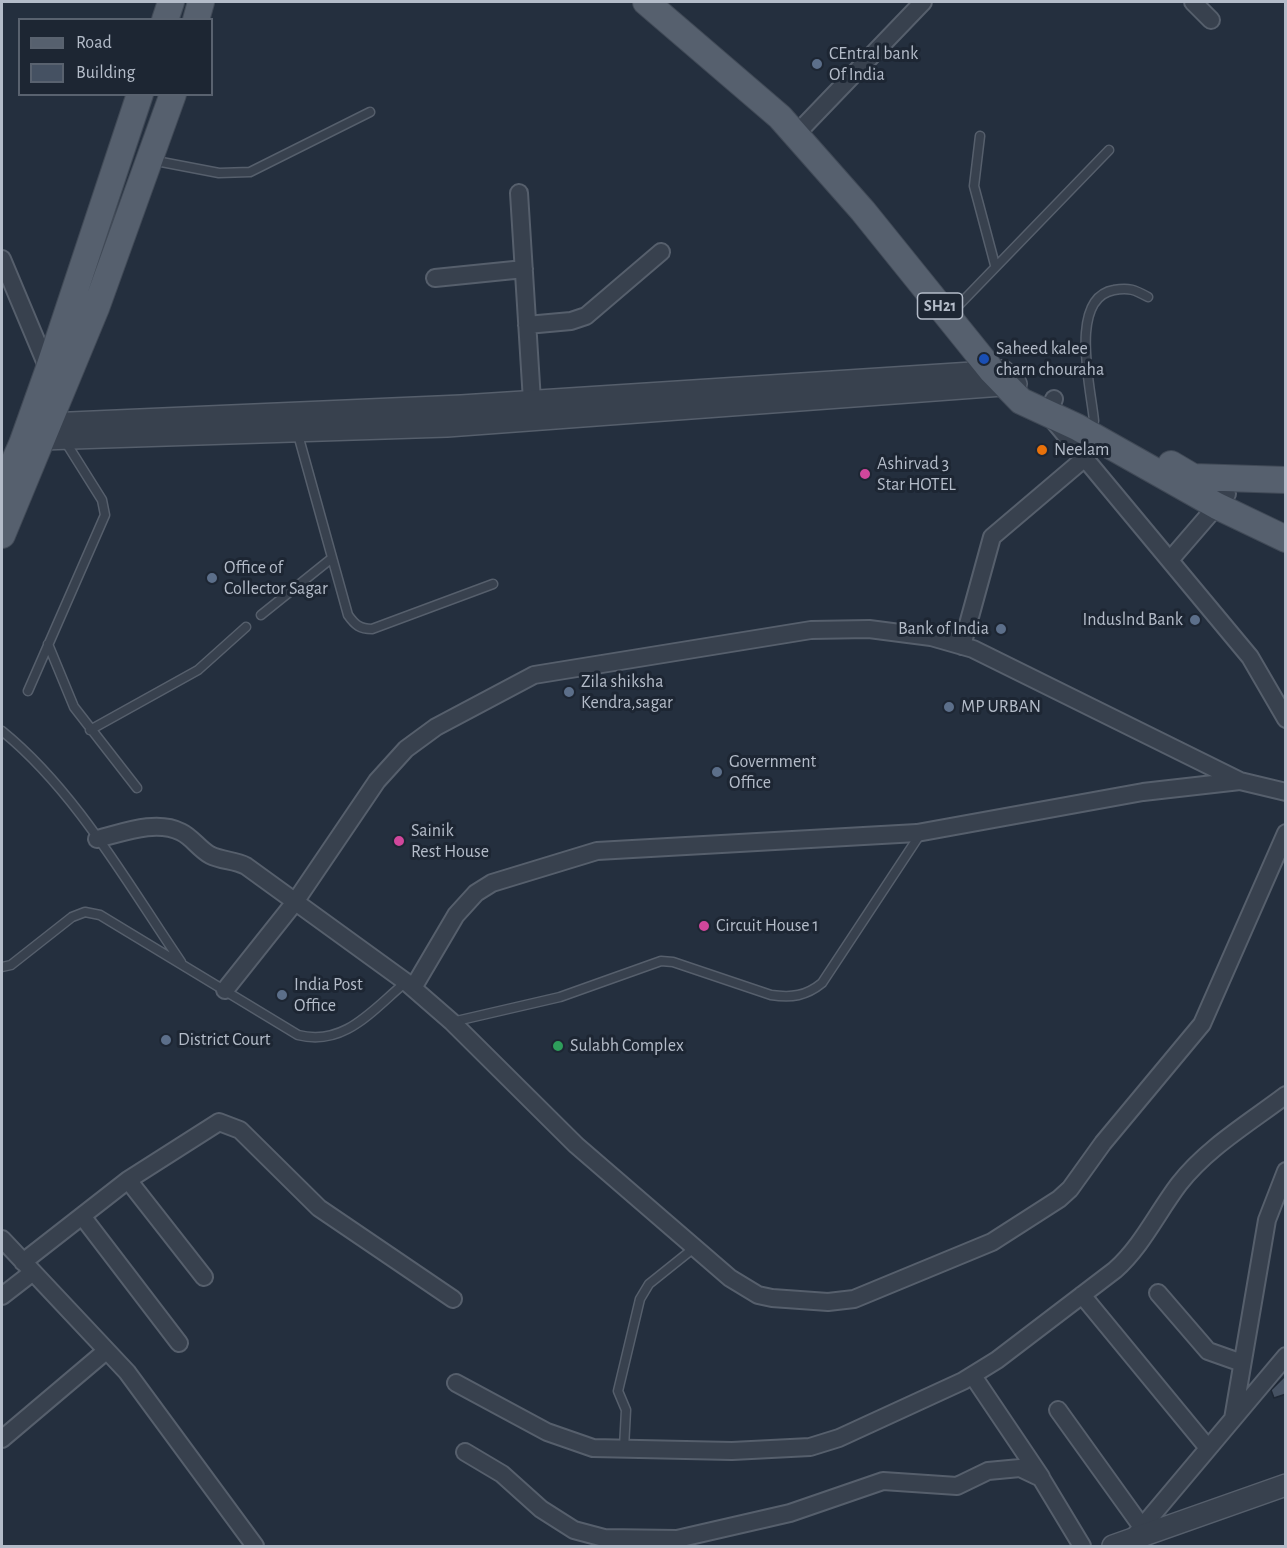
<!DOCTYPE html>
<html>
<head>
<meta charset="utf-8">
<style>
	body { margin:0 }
	#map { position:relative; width:1287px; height:1548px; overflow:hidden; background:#242f3e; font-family:"Alegreya Sans",sans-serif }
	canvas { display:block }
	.frame { position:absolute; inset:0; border:3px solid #b4bcc9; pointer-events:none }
	.legend { position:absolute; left:18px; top:18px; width:195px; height:78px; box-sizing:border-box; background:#1d2633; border:2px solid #59626f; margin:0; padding:8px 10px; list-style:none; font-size:18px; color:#b4bcc9 }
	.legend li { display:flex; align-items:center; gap:12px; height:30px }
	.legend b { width:30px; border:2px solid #59626f }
</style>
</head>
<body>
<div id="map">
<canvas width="1287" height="1548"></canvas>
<div class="frame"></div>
<ul class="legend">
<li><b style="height:8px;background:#56606e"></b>Road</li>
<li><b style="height:16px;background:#455162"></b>Building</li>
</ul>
</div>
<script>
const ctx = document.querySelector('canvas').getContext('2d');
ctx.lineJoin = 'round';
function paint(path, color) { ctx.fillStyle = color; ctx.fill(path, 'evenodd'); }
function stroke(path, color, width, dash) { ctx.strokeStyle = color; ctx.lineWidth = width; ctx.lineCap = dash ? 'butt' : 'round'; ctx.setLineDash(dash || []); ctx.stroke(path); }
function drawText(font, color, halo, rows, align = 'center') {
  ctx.font = font + ' "Alegreya Sans",sans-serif'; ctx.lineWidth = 6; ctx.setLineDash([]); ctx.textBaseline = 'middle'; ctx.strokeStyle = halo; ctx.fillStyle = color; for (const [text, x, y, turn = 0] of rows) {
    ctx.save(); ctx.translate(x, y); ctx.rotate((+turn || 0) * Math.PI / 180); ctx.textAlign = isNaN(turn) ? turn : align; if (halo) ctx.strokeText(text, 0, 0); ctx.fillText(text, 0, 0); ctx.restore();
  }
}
const building = new Path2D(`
	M1286,1375V1394L1274,1398L1271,1390Z`);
paint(building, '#455162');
stroke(building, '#1f2835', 1.5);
const service = new Path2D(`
	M980,136L974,186L995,265
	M151,160L219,173L250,172L370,112
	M957,307L1109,150
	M1094,421C1091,388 1068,298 1114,290C1129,287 1135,290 1148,297
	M297,431L348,615C355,625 360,629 372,629L493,584
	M261,615L332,558
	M48,644L74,707L137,788
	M28,691L105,515L102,500L65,441
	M90,730L198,670L246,627
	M2,731C76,791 127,883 181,962
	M2,967L11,965L72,917L85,912L100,915L298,1035C345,1047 373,1009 406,982
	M452,1022L560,997L661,961L673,962L771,995C792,998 806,996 822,983L921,833
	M624,1448L626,1410L618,1391L640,1299L649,1284L694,1248`);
const minor = new Path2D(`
	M1193,2L1211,20
	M803,127L923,2
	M519,193L532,401
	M2,259L49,371
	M435,278L524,269
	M527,325L571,321L586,316L661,252
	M1054,399L1048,414L1250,657L1286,719
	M1170,560L1227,494
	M962,646L992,537L1085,458
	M97,839C122,833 156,819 181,832C192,837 199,849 210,855C222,861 235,860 246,866L406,982L452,1022L576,1145L730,1278L758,1295L772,1298L828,1302L854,1299L992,1242L1059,1199L1070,1189L1103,1143L1202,1024L1286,833
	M413,988L456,915L476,893L492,883L597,851L917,833L1143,792L1240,781
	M225,990L295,902L377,781L406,749L436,727L534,675L811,630L869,629L931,637L973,649L1240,781L1286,792
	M128,1180L204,1277
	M82,1216L179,1343
	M2,1239L127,1372L255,1546
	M23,1262L128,1180L219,1122L240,1130L319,1208L453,1299
	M1158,1293L1208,1351L1242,1363
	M1082,1295L1208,1448
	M2,1296L33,1272
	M973,1376L1041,1477
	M456,1383L547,1432L593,1448L732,1451L810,1447L839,1438L963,1381L997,1360L1115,1270C1142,1246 1157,1213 1179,1184C1207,1148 1249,1123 1286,1095
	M1058,1410L1142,1527
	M1233,1419L1267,1220L1286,1171
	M2,1439L106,1351
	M465,1452L502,1474L541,1509L574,1530L604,1538L677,1539L790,1513L883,1481L957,1486L988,1471L1020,1468L1041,1478L1082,1546
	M1132,1539L1286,1356`);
const tertiary = new Path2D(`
	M48,424L461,406L1003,371
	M42,439L447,426L1016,384
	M1113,1546L1286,1485`);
const primary = new Path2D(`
	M646,2L780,117L863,211L992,371L1021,401L1077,427L1217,506L1286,539
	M165,20L171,2
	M196,20L201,2
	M1171,464L1193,477L1286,480
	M2,489L22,444L48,371L140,94
	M2,535L96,308L173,94`);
stroke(service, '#565f6c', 11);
stroke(minor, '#565f6c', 20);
stroke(tertiary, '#565f6c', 24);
stroke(primary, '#414a57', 28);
stroke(service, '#38414e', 8);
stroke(minor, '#38414e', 16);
stroke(tertiary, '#38414e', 21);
stroke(primary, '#56606e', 26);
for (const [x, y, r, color] of [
	[817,64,6,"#5c6f8a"],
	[984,359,6,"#1a4fb4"],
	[1042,450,6,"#e8710a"],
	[865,474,6,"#d1479c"],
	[212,578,6,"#5c6f8a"],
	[1195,620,6,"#5c6f8a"],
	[1001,629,6,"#5c6f8a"],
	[569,692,6,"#5c6f8a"],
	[949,707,6,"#5c6f8a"],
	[717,772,6,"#5c6f8a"],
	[399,841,6,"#d1479c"],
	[704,926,6,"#d1479c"],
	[282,995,6,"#5c6f8a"],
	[166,1040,6,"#5c6f8a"],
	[558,1046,6,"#2e9e5b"]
]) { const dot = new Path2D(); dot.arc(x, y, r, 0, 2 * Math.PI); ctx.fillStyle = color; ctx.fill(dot); stroke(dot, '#1d2633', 2); }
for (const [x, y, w] of [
	[940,306,45]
]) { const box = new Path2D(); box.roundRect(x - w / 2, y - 13, w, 26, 4.5); ctx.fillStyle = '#1d2633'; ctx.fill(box); stroke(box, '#b4bcc9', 1.5); }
drawText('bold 16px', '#b4bcc9', null, [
	["SH21",940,306]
]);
drawText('18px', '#b4bcc9', '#1d2633', [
	["CEntral bank",829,54],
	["Of India",829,75],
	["Saheed kalee",996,349],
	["charn chouraha",996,370],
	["Neelam",1054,450],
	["Ashirvad 3",877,464],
	["Star HOTEL",877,485],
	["Office of",224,568],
	["Collector Sagar",224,589],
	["Induslnd Bank",1183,620,"right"],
	["Bank of India",989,629,"right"],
	["Zila shiksha",581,682],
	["Kendra,sagar",581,703],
	["MP URBAN",961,707],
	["Government",729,762],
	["Office",729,783],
	["Sainik",411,831],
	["Rest House",411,852],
	["Circuit House 1",716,926],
	["India Post",294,985],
	["Office",294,1006],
	["District Court",178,1040],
	["Sulabh Complex",570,1046]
], 'left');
</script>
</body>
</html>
